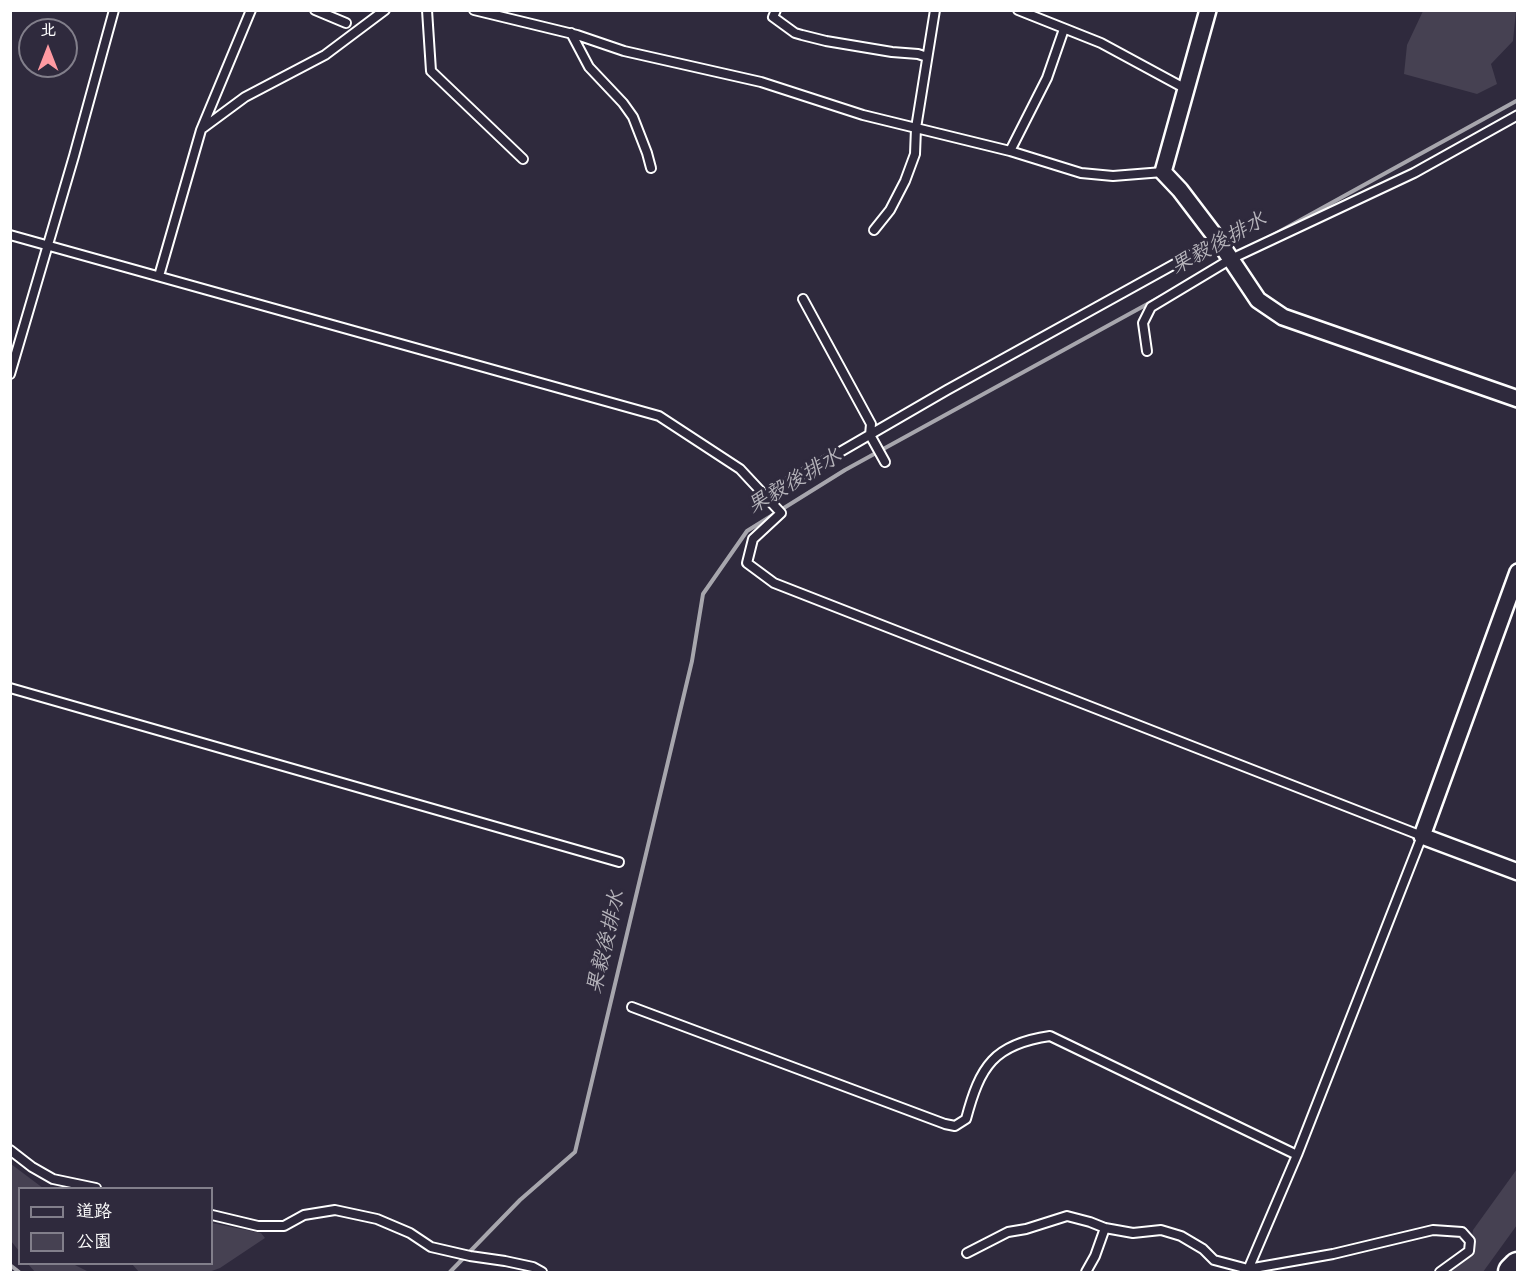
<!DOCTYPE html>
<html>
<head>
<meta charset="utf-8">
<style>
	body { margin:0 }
	#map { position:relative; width:1528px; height:1283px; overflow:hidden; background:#2f2a3d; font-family:Dekko,"LXGW WenKai TC",sans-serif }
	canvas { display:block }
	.frame { position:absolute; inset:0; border:12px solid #fff; pointer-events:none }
	.legend { position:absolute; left:18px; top:1187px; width:195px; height:78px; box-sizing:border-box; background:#2f2a3d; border:2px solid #827f8b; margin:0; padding:8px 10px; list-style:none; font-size:18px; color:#fff }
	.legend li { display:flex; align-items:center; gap:12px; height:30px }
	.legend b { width:30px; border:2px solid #827f8b }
	.north { position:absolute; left:18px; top:18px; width:60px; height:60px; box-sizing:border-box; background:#2f2a3d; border:2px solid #827f8b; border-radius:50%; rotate:0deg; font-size:16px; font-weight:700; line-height:24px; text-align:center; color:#fff }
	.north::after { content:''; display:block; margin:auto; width:21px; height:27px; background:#ff9aa2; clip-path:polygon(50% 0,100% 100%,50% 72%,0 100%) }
</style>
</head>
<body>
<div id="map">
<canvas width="1528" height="1283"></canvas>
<div class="frame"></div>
<ul class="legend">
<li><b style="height:8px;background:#2f2a3d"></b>道路</li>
<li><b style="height:16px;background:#464152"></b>公園</li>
</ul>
<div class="north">北</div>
</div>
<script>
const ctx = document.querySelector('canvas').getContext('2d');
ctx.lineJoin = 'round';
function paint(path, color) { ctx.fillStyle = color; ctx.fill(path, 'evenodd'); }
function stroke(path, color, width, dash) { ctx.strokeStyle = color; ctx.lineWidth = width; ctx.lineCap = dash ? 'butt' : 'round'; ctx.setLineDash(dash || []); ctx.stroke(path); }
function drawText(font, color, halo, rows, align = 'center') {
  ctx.font = font + ' Dekko,"LXGW WenKai TC",sans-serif'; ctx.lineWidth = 6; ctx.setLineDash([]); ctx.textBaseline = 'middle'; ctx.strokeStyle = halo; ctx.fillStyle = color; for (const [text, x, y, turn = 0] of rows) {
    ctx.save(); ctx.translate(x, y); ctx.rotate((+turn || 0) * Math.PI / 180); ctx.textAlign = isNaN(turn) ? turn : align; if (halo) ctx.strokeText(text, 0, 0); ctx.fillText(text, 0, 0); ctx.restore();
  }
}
paint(new Path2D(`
	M1423,11H1516L1513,41L1491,64L1497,84L1477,94L1404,74L1407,45Z
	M11,1164L43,1188H20L19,1251L11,1241Z
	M1517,1169V1225L1483,1272H1447L1472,1237L1473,1230Z
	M212,1223L261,1233L265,1238L220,1268L209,1272H139L132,1264H212Z
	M28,1264H73L89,1272H35Z`), '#464152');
stroke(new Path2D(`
	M1266,239L1518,100
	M10,1265L19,1272
	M450,1272L520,1200L575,1152L692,661L703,594L747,531L845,470L1162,296`), '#a7a6ad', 4);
const lane = new Path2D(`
	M315,10L346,23
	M427,10L431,71L523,159
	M474,10L577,35L624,51L761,82L863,115L1010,151L1081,173L1113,176L1163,172
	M776,10L773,17L795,33L802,35L826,41L892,52L918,54L927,57
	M1018,10L1101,43L1186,89
	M571,33L589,67L623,103L633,117L647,153L651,168
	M203,128L245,97L325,55L385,10
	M1010,151L1047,78L1064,29
	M874,230L890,210L905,181L915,154L916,128L935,10
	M10,235L659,416L740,469L781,513L753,539L747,563L774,583L1422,836L1297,1155L1247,1272
	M159,276L201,130L251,10
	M803,299L871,424L870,435L885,462
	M1147,351L1143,323L1151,307L1231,259L1414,173L1518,115
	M10,374L74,156L114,10
	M764,496L947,390L1218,240
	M10,688L619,862
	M632,1007L945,1124L955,1126L966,1119C980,1066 994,1044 1050,1036L1297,1155
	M10,1150L32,1167L53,1179L96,1188
	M212,1215L258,1226H284L304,1215L335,1210L377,1219L410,1233L431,1247L470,1256L505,1261L533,1267L542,1272
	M967,1253L1008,1232L1026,1229L1067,1216L1090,1222L1105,1228L1133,1233L1161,1230L1181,1236L1203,1249L1214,1260L1248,1269L1333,1254L1433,1230L1462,1232L1470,1241L1469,1251L1440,1272
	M1086,1272L1095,1256L1105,1228`);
const street = new Path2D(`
	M1208,10L1163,172L1180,190L1218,240L1258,300L1283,317L1518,399
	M1518,572L1422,836L1518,872`);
const highway = new Path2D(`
	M1513,1272L1518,1267`);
stroke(lane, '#fff', 12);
stroke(street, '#fff', 20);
stroke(highway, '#fff', 33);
stroke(lane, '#2f2a3d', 8);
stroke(street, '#2f2a3d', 15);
stroke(highway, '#2f2a3d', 28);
drawText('italic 21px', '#b6b4bb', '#2f2a3d', [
	["果毅後排水",1220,246,-29],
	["果毅後排水",796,484,-31],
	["果毅後排水",609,943,-77]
]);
</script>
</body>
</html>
